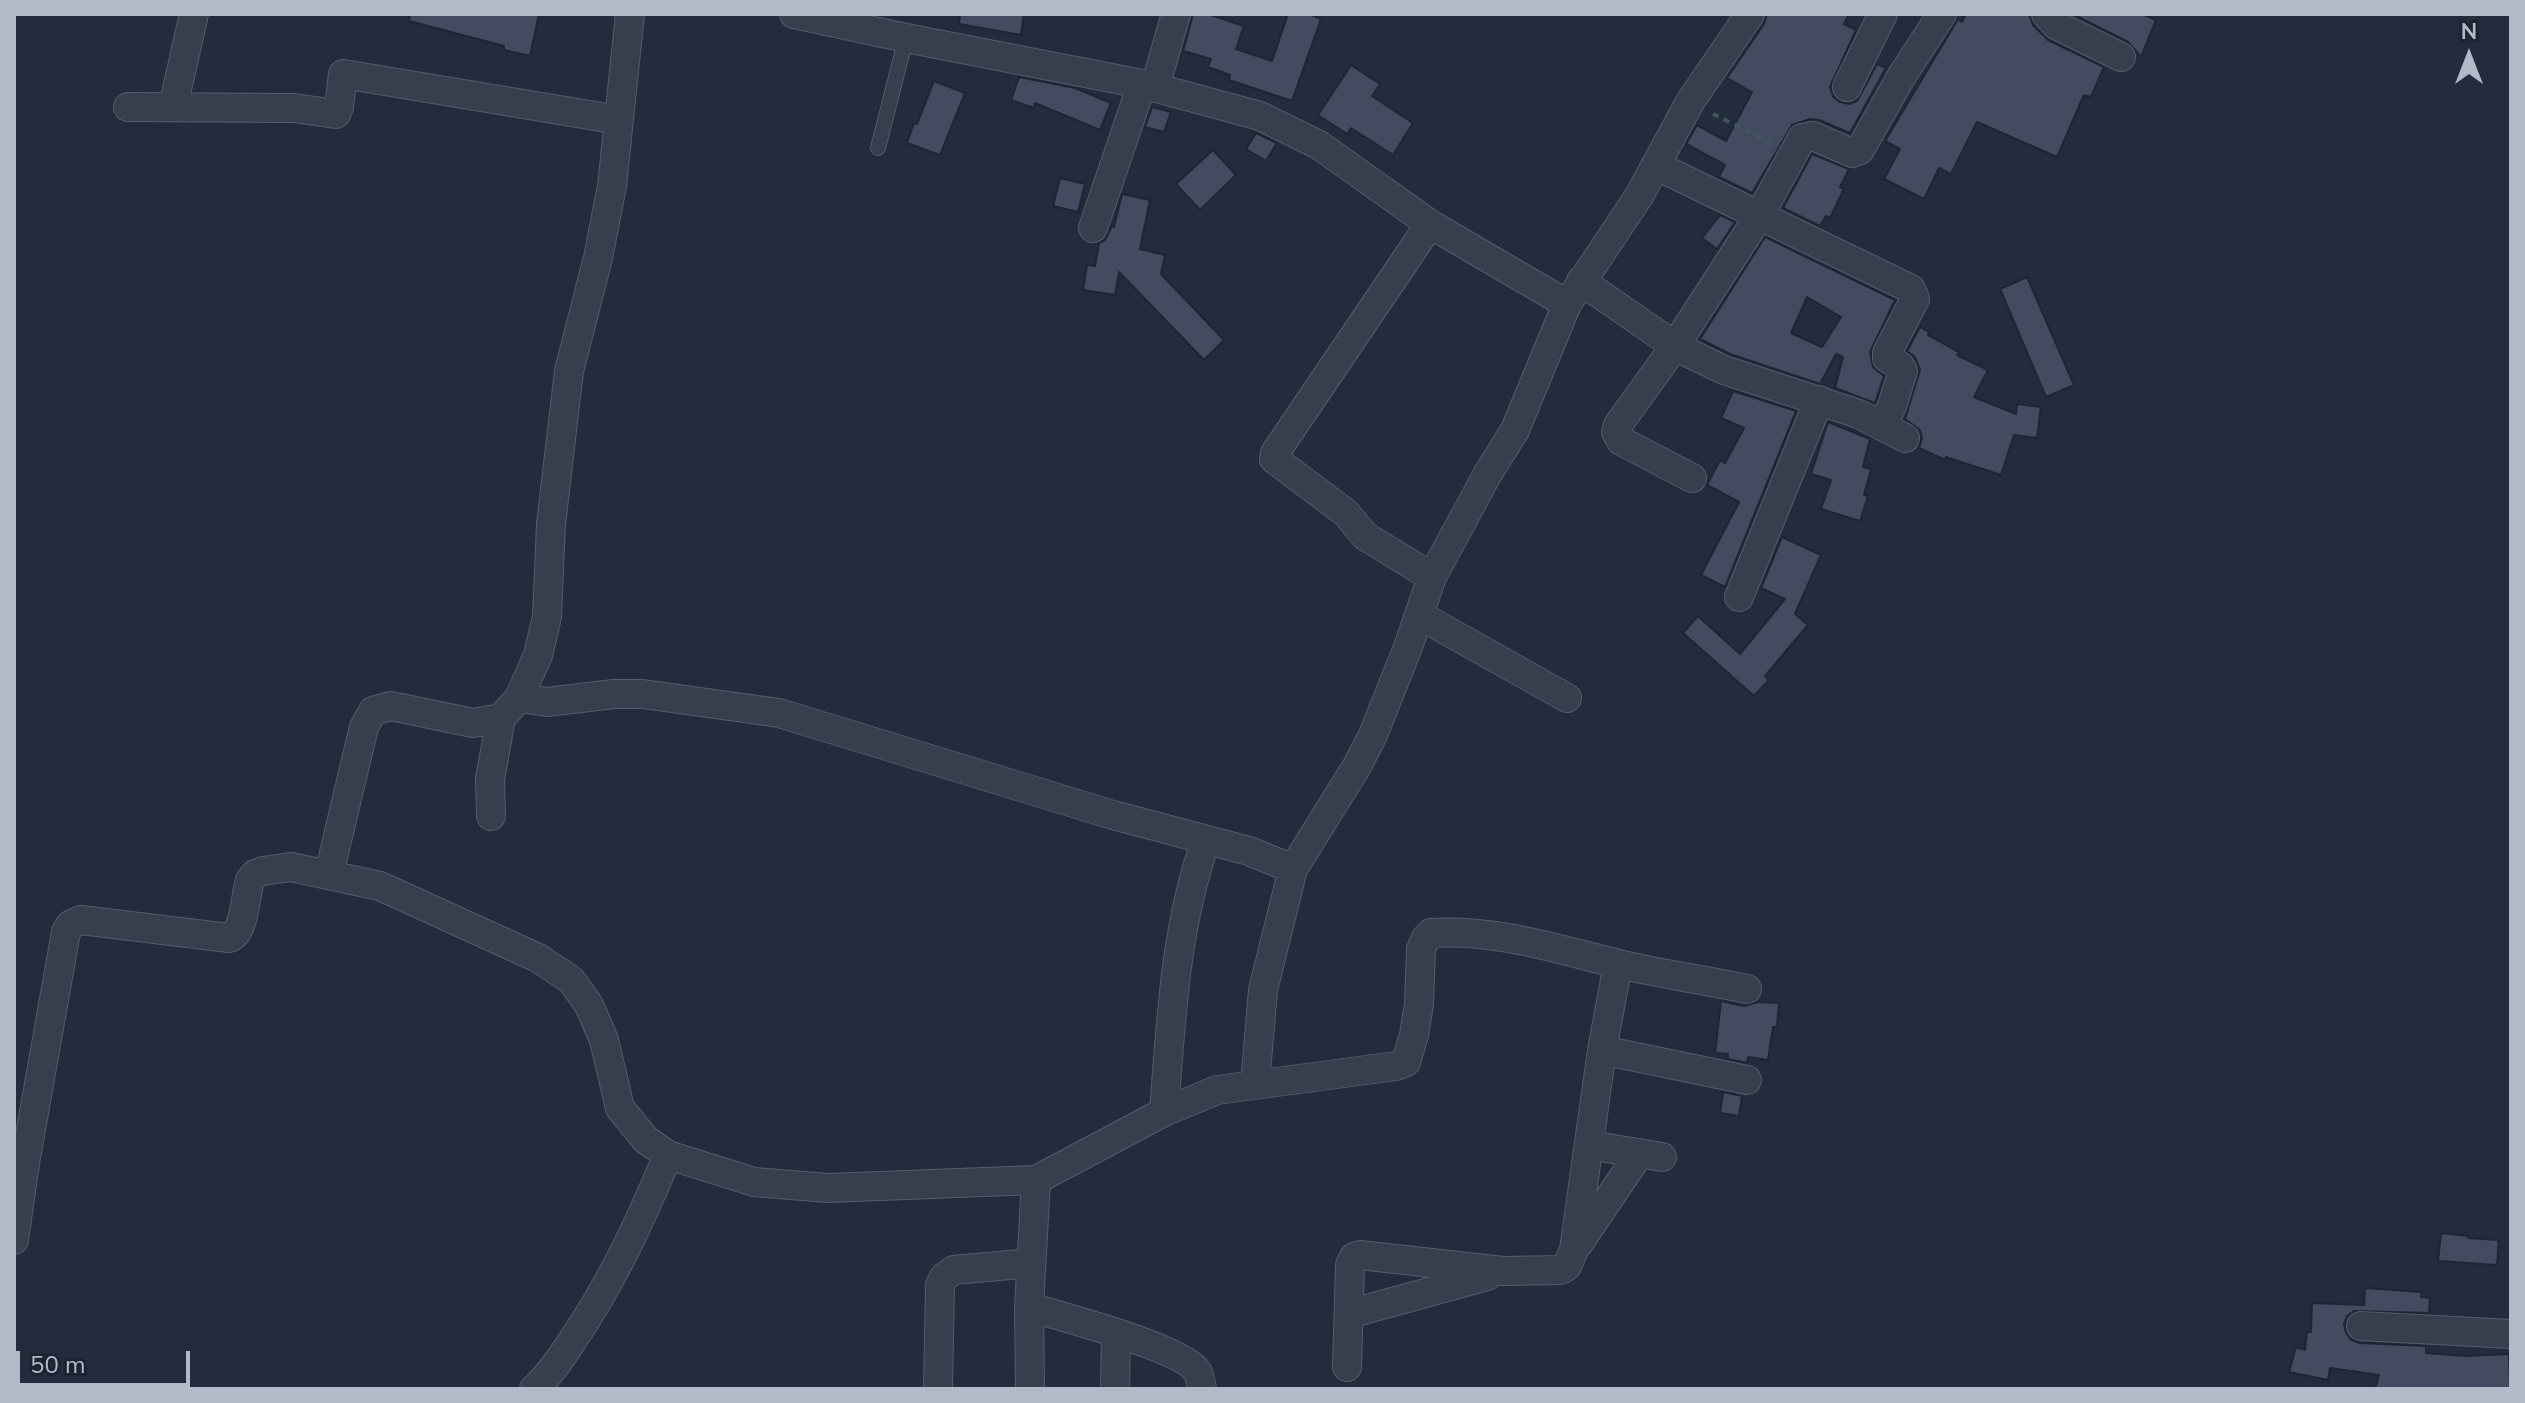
<!DOCTYPE html>
<html>
<head>
<meta charset="utf-8">
<style>
	body { margin:0 }
	#map { position:relative; width:2525px; height:1403px; overflow:hidden; background:#232c3d; font-family:"Nunito Sans",sans-serif }
	canvas { display:block }
	.frame { position:absolute; inset:0; border:16px solid #b2b9c8; pointer-events:none }
	.north { position:absolute; left:2429px; top:16px; width:80px; height:80px; -webkit-text-stroke:6px #1c2332; paint-order:stroke; rotate:0deg; font-size:22px; font-weight:700; line-height:32px; text-align:center; color:#b2b9c8 }
	.north::after { content:''; display:block; margin:auto; width:28px; height:36px; background:#b2b9c8; clip-path:polygon(50% 0,100% 100%,50% 72%,0 100%) }
	.scale { position:absolute; left:16px; top:1351px; width:174px; height:36px; box-sizing:border-box; border:4px solid #b2b9c8; border-top:0; padding-left:10px; font-size:24px; line-height:28px; white-space:nowrap; color:#b2b9c8; -webkit-text-stroke:6px #1c2332; paint-order:stroke }
</style>
</head>
<body>
<div id="map">
<canvas width="2525" height="1403"></canvas>
<div class="frame"></div>
<div class="north">N</div>
<div class="scale">50 m</div>
</div>
<script>
const ctx = document.querySelector('canvas').getContext('2d');
ctx.lineJoin = 'round';
function paint(path, color) { ctx.fillStyle = color; ctx.fill(path, 'evenodd'); }
function stroke(path, color, width, dash) { ctx.strokeStyle = color; ctx.lineWidth = width; ctx.lineCap = dash ? 'butt' : 'round'; ctx.setLineDash(dash || []); ctx.stroke(path); }
const building = new Path2D(`
	M410,14H539L530,56L504,50V46L409,21Z
	M960,14H1024L1021,35L959,24Z
	M1193,14H1208L1244,26L1236,49L1272,61L1288,14H1309L1321,19L1292,101L1229,80L1230,75L1208,67L1211,59L1183,51Z
	M1767,14H1849L1844,24L1856,30L1830,87L1833,97L1840,102L1849,104L1857,101L1877,64L1886,68L1850,133L1819,120L1810,119L1792,125L1752,193L1719,177L1725,165L1686,144L1697,125L1726,141L1752,92L1727,78L1764,24Z
	M1966,14H2029L2033,25L2048,40L2104,67L2091,97L2084,95L2057,157L1977,122L1951,174L1939,168L1924,199L1884,179L1900,149L1885,141L1958,19L1962,22Z
	M2072,14H2142L2156,20L2141,57L2128,42Z
	M1351,65L1380,84L1372,96L1413,123L1393,155L1351,128L1347,134L1318,115Z
	M1019,77L1075,88L1111,103L1100,130L1035,103L1034,108L1011,100Z
	M934,81L965,93L940,155L907,143L914,123L917,124Z
	M1152,107L1171,112L1164,132L1145,127Z
	M1256,133L1277,143L1266,161L1246,149Z
	M1213,150L1236,175L1200,210L1176,184Z
	M1812,154L1849,169L1840,187L1844,189L1830,218L1826,216L1820,226L1783,208Z
	M1060,178L1085,184L1078,212L1053,206Z
	M1122,194L1150,200L1140,249L1165,255L1161,274L1224,340L1204,360L1119,272L1115,295L1083,290L1087,265L1095,266L1099,243L1105,240L1112,226L1114,227Z
	M1720,215L1735,222L1717,249L1702,238Z
	M1765,237L1895,300L1870,352L1873,367L1884,376L1875,403L1835,388L1843,357L1836,354L1820,384L1730,354L1700,339ZM1807,297L1841,317L1822,347L1791,333Z
	M2027,277L2074,385L2046,397L2000,289Z
	M1920,327L1929,332L1928,335L1959,352L1957,355L1988,370L1974,397L2016,414L2017,404L2041,407L2037,438L2014,435L2001,475L1946,457L1945,460L1919,448L1922,438L1920,430L1905,419L1920,370L1915,357L1907,351Z
	M1733,391L1796,411L1725,587L1701,575L1739,502L1707,485L1720,460L1725,463L1744,428L1721,418Z
	M1828,422L1870,439L1863,467L1871,469L1864,495L1868,496L1860,521L1821,509L1831,480L1811,474Z
	M1782,537L1821,555L1795,614L1808,625L1765,676L1769,680L1754,696L1683,633L1698,616L1740,654L1785,599L1761,588Z
	M1721,1001L1744,1006L1758,1002L1779,1003L1777,1027H1773L1768,1060L1748,1057L1747,1063L1728,1059V1054L1715,1053Z
	M1723,1092L1742,1096L1739,1116L1720,1113Z
	M2441,1233L2468,1236V1238L2499,1240L2497,1265L2438,1261Z
	M2365,1288L2422,1292L2421,1297L2430,1298L2429,1313L2354,1311L2347,1316L2344,1324L2346,1333L2351,1340L2360,1343L2426,1346V1353L2466,1356L2509,1354L2510,1389H2375L2379,1375L2330,1368L2328,1380L2289,1372L2296,1347L2305,1350L2307,1332H2311L2312,1303L2364,1305Z`);
paint(building, '#424b5f');
stroke(building, '#1e2534', 2);
const service = new Path2D(`
	M878,148L906,38`);
const minor = new Path2D(`
	M794,14L906,38L1142,84L1260,116L1319,145L1430,224L1567,304
	M2046,14L2056,25L2121,57
	M1155,87L1176,14
	M1847,87L1883,14
	M128,107L294,108L336,114L339,107L343,74L619,120
	M173,107L194,14
	M1657,166L1911,289L1915,299L1887,353V358L1900,366L1903,371L1892,406L1882,426
	M1430,224L1275,453L1274,459L1346,513L1365,536L1432,577
	M1093,228L1142,84
	M1581,281L1675,346L1695,356L1724,370L1859,414L1905,438
	M1692,478L1621,441L1616,432L1618,425L1675,346L1759,216L1802,138L1813,136L1852,153L1860,150L1901,77L1942,14
	M1739,597L1819,400
	M1419,615L1567,698
	M519,698L547,702L614,694H643L779,713L1113,815L1249,851L1293,869
	M491,816L490,779L501,718
	M329,874L364,727L373,711L391,706L473,723L501,718L519,698L538,655L547,617L551,524L569,371L598,258L612,186L630,14
	M1602,1050L1747,1080
	M1255,1084L1263,990L1293,869L1357,766L1373,735L1408,647L1432,577L1487,475L1515,430L1567,304L1639,196L1690,102L1750,14
	M1164,1112C1171,1020 1175,928 1206,840
	M1589,1145L1662,1157
	M14,1240L25,1163L66,932L70,925L81,920L229,938C245,933 245,896 250,880L255,874L263,871L291,867L380,886L538,958L571,980L589,1005L604,1040L620,1108L646,1140L668,1155
	M1579,1243L1639,1154
	M1029,1307C1060,1316 1182,1348 1197,1371C1200,1376 1201,1384 1202,1389
	M1349,1314L1487,1276
	M2361,1326L2511,1334
	M1347,1367L1350,1265L1354,1257L1360,1255L1503,1271L1561,1270L1567,1266L1574,1250L1602,1050L1618,964
	M534,1389C549,1376 561,1358 572,1341C612,1283 641,1219 668,1155L754,1182L828,1188L1036,1180L1164,1112L1217,1090L1396,1066L1406,1062L1414,1035L1419,1004L1421,949L1426,938L1431,933C1497,929 1556,949 1619,964C1661,974 1704,980 1747,989
	M938,1389L940,1285L944,1277L954,1270L1031,1263
	M1030,1389L1029,1307L1036,1180
	M1115,1389L1116,1333`);
stroke(service, '#555c6b', 16);
stroke(minor, '#555c6b', 30);
stroke(new Path2D(`
	M1713,114L1770,142`), '#43565b', 4, [6, 6]);
stroke(service, '#373e4d', 14);
stroke(minor, '#373e4d', 28);
</script>
</body>
</html>
